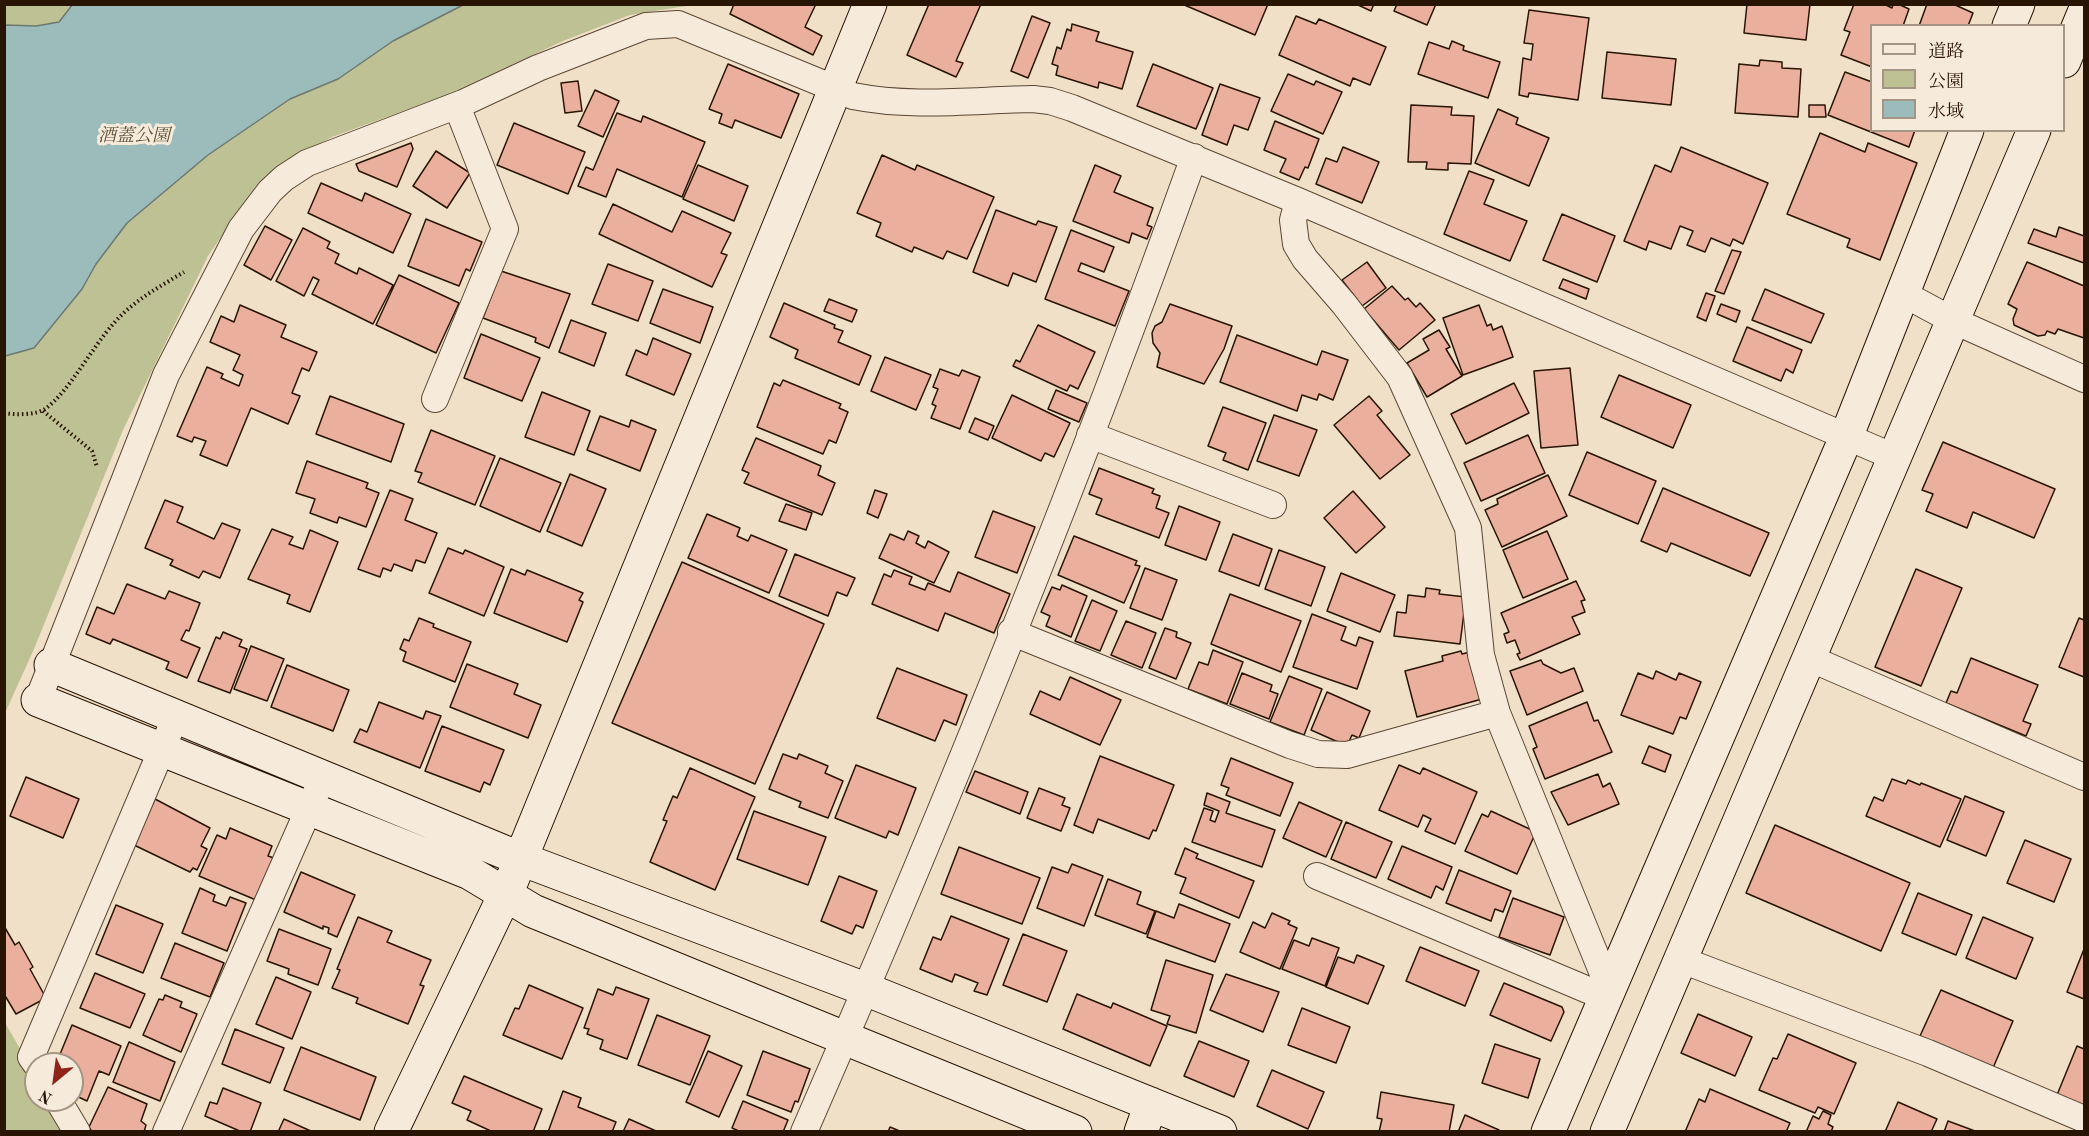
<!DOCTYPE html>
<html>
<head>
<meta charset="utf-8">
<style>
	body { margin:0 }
	#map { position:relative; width:2089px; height:1136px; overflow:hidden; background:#f1e0c8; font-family:"Old Standard TT","Noto Serif JP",serif }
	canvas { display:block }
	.frame { position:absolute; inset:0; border:6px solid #281402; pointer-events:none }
	.legend { position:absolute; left:1870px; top:24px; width:195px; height:108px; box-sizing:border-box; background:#f6ebdb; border:2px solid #a49584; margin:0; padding:8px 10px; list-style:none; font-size:18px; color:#281402 }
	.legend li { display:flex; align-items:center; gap:12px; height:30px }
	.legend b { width:30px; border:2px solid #a49584 }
	.north { position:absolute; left:24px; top:1052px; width:60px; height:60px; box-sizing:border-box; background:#f6ebdb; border:2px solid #a49584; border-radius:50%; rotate:209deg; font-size:16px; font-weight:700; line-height:24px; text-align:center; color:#281402 }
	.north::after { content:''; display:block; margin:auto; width:21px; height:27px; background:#8f2418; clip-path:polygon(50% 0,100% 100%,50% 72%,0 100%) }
</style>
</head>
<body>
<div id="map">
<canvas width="2089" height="1136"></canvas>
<div class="frame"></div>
<ul class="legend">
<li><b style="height:8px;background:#f6ebdb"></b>道路</li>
<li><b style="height:16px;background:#bec193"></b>公園</li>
<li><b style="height:16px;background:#9bbcba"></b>水域</li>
</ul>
<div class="north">N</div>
</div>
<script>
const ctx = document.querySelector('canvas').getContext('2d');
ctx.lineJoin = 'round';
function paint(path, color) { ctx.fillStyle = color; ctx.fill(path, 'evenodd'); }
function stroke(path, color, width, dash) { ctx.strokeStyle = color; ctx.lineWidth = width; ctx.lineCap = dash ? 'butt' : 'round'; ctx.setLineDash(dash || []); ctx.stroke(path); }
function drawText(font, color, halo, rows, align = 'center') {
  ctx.font = font + ' "Old Standard TT","Noto Serif JP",serif'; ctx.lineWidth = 6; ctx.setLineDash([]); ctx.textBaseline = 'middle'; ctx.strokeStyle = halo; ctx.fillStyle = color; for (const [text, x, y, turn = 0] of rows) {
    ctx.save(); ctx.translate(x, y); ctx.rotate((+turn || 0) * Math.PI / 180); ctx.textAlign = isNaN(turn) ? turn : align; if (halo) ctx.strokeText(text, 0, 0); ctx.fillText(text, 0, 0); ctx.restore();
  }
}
paint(new Path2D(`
	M5,5H692L630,15L563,41L444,96L332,137L283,164L245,202L208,256L123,430L34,649L5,713Z
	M4,1021L36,1076V1100H50L69,1131H5Z`), '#bec193');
const water = new Path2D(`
	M73,4H463V5L393,41L338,79L290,99L208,155L127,223L96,264L82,289L34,348L5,356V25L36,26L59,22Z`);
paint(water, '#9bbcba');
stroke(water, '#6d7970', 1.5);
const building = new Path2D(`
	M734,4H816L805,27L822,36L813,55L730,14Z
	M929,4H981L956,61L963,63L956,77L907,55Z
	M1182,4H1268L1255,35Z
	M1356,4H1374L1371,11Z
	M1397,4H1436L1427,25L1394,11Z
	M1747,4H1810L1806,40L1744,33Z
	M1854,4H1884L1892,8L1893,4H1898L1909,9L1903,26H1872V67L1841,55L1850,32L1844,30Z
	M1927,4H1953L1973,13L1968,26H1919Z
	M1529,10L1589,18L1578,100L1529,93L1528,97L1519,95L1523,58L1531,60L1533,44L1524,43Z
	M1032,16L1050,23L1028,78L1011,71Z
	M1296,16L1316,24L1319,19L1386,47L1370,85L1353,78L1350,86L1279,55Z
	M1072,24L1099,32L1096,41L1133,52L1122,89L1099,82L1098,88L1056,75L1058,66L1052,64L1057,47L1061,49L1067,29L1071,31Z
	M1452,41L1464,46L1463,50L1500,62L1488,98L1418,74L1429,42L1449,49Z
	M1607,52L1676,59L1671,105L1602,98Z
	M1760,60L1782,62V68L1801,69L1798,117L1735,113L1739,64L1759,66Z
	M728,64L799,94L781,138L735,120L732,128L719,123L722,114L709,109Z
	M1153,64L1213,88L1196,129L1137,106Z
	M1845,72L1872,82V130H1915L1909,147L1828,115Z
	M1288,74L1314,85L1316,81L1342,92L1323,134L1271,111Z
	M578,81L582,111L565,113L561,83Z
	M1220,84L1260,98L1248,130L1234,125L1227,145L1202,135Z
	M595,90L619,101L603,137L578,126Z
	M1411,105L1452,107L1451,115L1474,116L1471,164L1448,163V170L1426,169L1427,162H1408Z
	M1809,105H1825L1826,117H1809Z
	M1498,109L1518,118L1516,124L1549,138L1529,186L1475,163Z
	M617,113L641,122L643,116L705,142L682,197L617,169L606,197L578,186L586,167L593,170Z
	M1275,121L1319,139L1308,168L1305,167L1299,180L1280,172L1286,159L1264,150Z
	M514,123L585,152L568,194L497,165Z
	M1820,133L1865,152L1868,143L1917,163L1880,260L1847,247L1850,239L1787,214Z
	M411,143L413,149L397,187L359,171L356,164Z
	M1343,147L1379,162L1362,203L1316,184L1326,158L1337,162Z
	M1681,147L1768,183L1743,244L1733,239L1730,246L1711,238L1705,252L1687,245L1693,231L1680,226L1671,249L1649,241L1646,250L1624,241L1655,165L1671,172Z
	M436,151L470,173L447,208L413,186Z
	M882,155L915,170L917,165L994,197L967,259L947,251L943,259L914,247L912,252L876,236L881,223L857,213Z
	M698,165L748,186L734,221L683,199Z
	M1095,165L1121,176L1114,192L1153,208L1147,225L1152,227L1147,239L1132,233L1129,243L1073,221Z
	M1469,171L1494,180L1484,204L1527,221L1510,261L1444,234Z
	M321,183L362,201L365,193L411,214L393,253L308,213Z
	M613,204L672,232L682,211L731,233L721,253L727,255L712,287L599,234Z
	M996,210L1036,225L1038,221L1057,227L1036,282L1013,273L1008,286L973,272Z
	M1562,214L1615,236L1597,282L1543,260Z
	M426,219L482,242L470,271L466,269L459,286L408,266Z
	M265,226L292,240L271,280L244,265Z
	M2059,227L2084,236V263L2028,243L2034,229L2056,237Z
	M303,228L330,242L327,248L339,254L335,263L357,274L359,268L393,285L373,324L312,294L319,280L313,277L304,296L276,281Z
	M1071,230L1114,247L1104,272L1081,263L1078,271L1129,291L1115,326L1045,299Z
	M1732,250L1741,252L1724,294L1715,291Z
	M1367,262L1386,288L1362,306L1342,280Z
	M2027,262L2084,286V338L2058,329L2055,334L2047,331L2045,335L2038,336L2014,325L2013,319L2017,309L2008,304Z
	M608,264L653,281L638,321L592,304Z
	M501,271L570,294L549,348L535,342L536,338L483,318Z
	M399,275L459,303L436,353L376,325Z
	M1563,279L1589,289L1586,299L1559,288Z
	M1392,286L1405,300L1408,298L1416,307L1420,303L1435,320L1399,350L1364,309Z
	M663,289L713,307L700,343L650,323Z
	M1765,289L1824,314L1811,343L1752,320Z
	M1706,293L1715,296L1706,321L1697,317Z
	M829,299L857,310L852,322L824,311Z
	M784,303L835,325L834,328L843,331L838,342L871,356L859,385L795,358L798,350L770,337Z
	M1170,304L1232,326L1224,349L1204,384L1157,367L1160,353L1153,343L1152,333L1155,326L1162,322Z
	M1721,304L1740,311L1736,322L1717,314Z
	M240,305L286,325L281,337L317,352L309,371L302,368L292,393L300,396L288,424L251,408L227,466L200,455L206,441L194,437L192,442L177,436L207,367L223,374L221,378L239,386L243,375L233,370L240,355L210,342L221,316L234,322Z
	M1479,305L1487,326L1491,324L1493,330L1502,326L1513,357L1463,375L1443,318Z
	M571,320L606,333L594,366L559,352Z
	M1038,325L1095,352L1078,389L1070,385L1067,391L1013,366L1016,360L1020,362Z
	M1747,327L1802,350L1793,373L1786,369L1781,381L1733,361Z
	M1439,330L1450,347L1446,349L1462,376L1427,397L1407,363L1429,350L1423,339Z
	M481,334L540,358L522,401L464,378Z
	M1237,335L1317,365L1322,351L1348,360L1333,400L1319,394L1317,400L1302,395L1297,411L1220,382Z
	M653,338L691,354L674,395L626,375L636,350L647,355Z
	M885,357L931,375L916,410L871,391Z
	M1570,368L1578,445L1541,448L1534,371Z
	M940,369L959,376L962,370L980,377L960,429L931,418L936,406L932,404L938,389L933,387Z
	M1619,375L1691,405L1673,448L1601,417Z
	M783,380L841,404L839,408L848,412L836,443L829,440L823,454L757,427L774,383L780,386Z
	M1514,383L1529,413L1466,444L1451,414Z
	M1056,390L1087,403L1079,422L1048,409Z
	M542,392L590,411L574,455L525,437Z
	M1012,395L1070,423L1054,457L1045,453L1041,461L992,438Z
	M330,396L404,424L391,462L316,434Z
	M1369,396L1382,411L1377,415L1410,455L1380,479L1334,425Z
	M1223,407L1266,423L1248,470L1223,460L1226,453L1208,446Z
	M1274,415L1317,430L1299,476L1257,461Z
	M600,416L629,427L631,420L656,430L640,471L587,450Z
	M975,418L994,426L988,440L969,432Z
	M431,430L495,456L475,505L418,482L422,473L415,471Z
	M1528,435L1545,473L1481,501L1464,463Z
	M756,438L821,466L818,475L835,483L822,515L744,483L749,473L742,470Z
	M1943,442L2055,489L2034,538L1973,512L1967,528L1926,511L1933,494L1922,490Z
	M1587,452L1656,481L1638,524L1569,495Z
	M500,458L561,483L540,532L480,506Z
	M307,461L368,483L366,488L379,493L366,527L339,517L337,523L310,513L315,499L296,493Z
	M1099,468L1154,489L1152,493L1160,496L1156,508L1169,513L1159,538L1096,514L1102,499L1089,494Z
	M570,474L606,489L582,546L547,531Z
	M1548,475L1567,516L1502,547L1485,510L1498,504L1497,499Z
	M1663,488L1769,533L1750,576L1671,543L1667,552L1641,541Z
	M390,490L413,499L405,520L437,533L425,563L416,560L412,571L394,564L391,571L383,568L380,577L358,569Z
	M875,490L887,494L878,518L867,513Z
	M1353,491L1385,527L1356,553L1324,518Z
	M165,500L183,507L177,522L214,539L222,523L240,530L220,578L203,571L199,578L170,565L173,560L145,548Z
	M786,504L812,513L806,530L779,521Z
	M1179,506L1220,522L1206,560L1165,545Z
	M993,511L1035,527L1017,573L975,557Z
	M707,514L740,528L737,536L748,541L751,535L787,550L769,593L688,558Z
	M272,529L293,537L289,544L303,549L310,530L338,542L310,612L287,603L290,595L248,579Z
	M908,531L919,536L916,543L925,548L928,541L949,552L934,583L879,558L890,534L904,540Z
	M1547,531L1568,579L1523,598L1503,550Z
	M1233,534L1272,549L1259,586L1219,571Z
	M1074,536L1137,561L1135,565L1140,566L1124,603L1058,575Z
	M448,548L463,554L465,550L504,567L484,616L429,593Z
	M1279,550L1325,567L1311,606L1265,589Z
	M795,554L855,578L847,596L837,592L828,616L779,596Z
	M682,562L824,624L755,784L612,723Z
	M1145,568L1177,580L1162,620L1130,608Z
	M511,569L525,575L527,570L583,593L579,600L583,602L567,642L494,613Z
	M1916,569L1962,588L1921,686L1875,667Z
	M894,570L912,577L909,584L925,590L928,583L950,592L958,572L1010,594L994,633L945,613L938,631L872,604L884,574L891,577Z
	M1341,573L1395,595L1380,632L1327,611Z
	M1576,581L1585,600L1581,601L1585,612L1572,617L1580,634L1520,660L1517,654L1520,653L1515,640L1507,643L1504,634L1509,632L1501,613Z
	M127,584L165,599L169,591L200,603L189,631L186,630L181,640L200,648L187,678L166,669L169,662L113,639L110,644L86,634L97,607L114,614Z
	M1062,585L1087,596L1071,637L1046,626L1050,616L1041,612L1052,587L1060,590Z
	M1426,588L1440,590L1439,594L1466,597L1460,644L1394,636L1397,612L1406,613L1408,595L1425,597Z
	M1230,594L1301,621L1281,672L1211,644Z
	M1092,600L1117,611L1100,651L1075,641Z
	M1312,614L1346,627L1341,640L1356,646L1359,637L1373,642L1357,689L1293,667Z
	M419,618L434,624L433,627L471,642L455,682L403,661L406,652L400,649L404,639L409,641Z
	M2079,618L2084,620V677L2059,667Z
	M1126,621L1156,633L1142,668L1111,655Z
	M1165,628L1177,632L1176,637L1191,643L1176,679L1149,668Z
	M223,632L242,640L239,646L247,649L230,693L198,681L216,637L220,639Z
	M251,646L284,659L267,701L234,689Z
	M1213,650L1243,662L1227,704L1188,689L1199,662L1208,665Z
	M1461,651L1462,654L1470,652L1482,699L1417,717L1405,671L1443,661L1442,656Z
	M1971,658L2038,685L2023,721L2031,724L2026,736L1946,703L1951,691L1957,693Z
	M1541,660L1543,664L1561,673L1574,668L1583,691L1527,715L1510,671Z
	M467,664L518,684L514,694L541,705L528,738L450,707Z
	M287,665L349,690L333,731L271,707Z
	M897,668L967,695L956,725L944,720L935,741L877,718Z
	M1656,671L1676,680L1679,673L1701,682L1686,719L1680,717L1673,734L1621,715L1638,673L1653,679Z
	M1242,673L1272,685L1270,691L1278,694L1269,719L1230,704Z
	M1289,676L1322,689L1304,735L1270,722Z
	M1070,677L1121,700L1100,745L1030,714L1040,691L1060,700Z
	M1327,692L1370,711L1359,738L1352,735L1347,746L1311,730Z
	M379,702L423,719L426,711L441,716L420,768L354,742L360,729L367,732Z
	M1587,702L1594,721L1598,720L1612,752L1545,779L1533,749L1537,747L1529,726Z
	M442,726L504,750L490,785L484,782L480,792L425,771Z
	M1649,746L1671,755L1665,772L1642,763Z
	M783,754L797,759L799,754L828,766L825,773L843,781L828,818L799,807L801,802L769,789Z
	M1100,756L1174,785L1156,831L1153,830L1149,839L1098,819L1093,833L1074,825Z
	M1231,758L1293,783L1280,816L1226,795L1229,788L1221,785Z
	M856,765L916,788L898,835L889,831L886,838L835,818Z
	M1399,765L1420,774L1423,768L1477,792L1455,844L1425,831L1431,819L1423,815L1418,827L1379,810Z
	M690,768L755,797L715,890L650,862L667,821L663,820L673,796L677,798Z
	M975,771L1028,792L1020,814L966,792Z
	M1598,774L1603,787L1610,783L1619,804L1568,825L1551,792Z
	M26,777L79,799L63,838L10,816Z
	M1892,779L1906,784L1908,780L1920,785L1921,783L1961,799L1940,847L1866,816L1874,797L1883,801Z
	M1039,788L1065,798L1062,805L1070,808L1061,831L1027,818Z
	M1207,793L1230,802L1226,813L1275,830L1262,867L1192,842L1204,808L1213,811L1210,820L1215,822L1219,811L1204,805Z
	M1965,796L2004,812L1986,856L1947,840Z
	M155,799L210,828L201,846L207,849L197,870L193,868L190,872L134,845Z
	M1299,802L1342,821L1326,857L1283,838Z
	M754,811L826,837L808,885L737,859Z
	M1491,811L1536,832L1517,874L1465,851L1482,814L1488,817Z
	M1346,822L1392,842L1376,878L1331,859Z
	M1775,825L1910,883L1881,951L1746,893Z
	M230,828L272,846L268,856L274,858L256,900L199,876L217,835L226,839Z
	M2025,840L2071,859L2054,902L2007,883Z
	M1402,846L1452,867L1443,890L1436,886L1431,898L1388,879Z
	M959,847L1040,878L1022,924L941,894Z
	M1185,848L1198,854L1196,858L1254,881L1239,918L1180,893L1186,878L1175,874Z
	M1072,864L1103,876L1084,926L1037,908L1052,867L1068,873Z
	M1459,870L1511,891L1503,912L1495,909L1491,921L1446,903Z
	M301,872L355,895L337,937L328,933L329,928L323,926V929L284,912Z
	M839,876L877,891L863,928L856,925L852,934L821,921Z
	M1108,879L1141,892L1137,904L1155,911L1146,934L1095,915Z
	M200,888L215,895L213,901L226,906L230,897L246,903L227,951L182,933Z
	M1918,893L1972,915L1956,955L1902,933Z
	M1513,898L1564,917L1550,955L1499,937Z
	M1179,904L1230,924L1215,962L1147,937L1156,911L1174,918Z
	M116,905L163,924L143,973L96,954Z
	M1272,913L1290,921L1288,924L1297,928L1280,969L1240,952L1253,922L1265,928Z
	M951,916L1009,939L987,995L974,991L978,983L955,974L952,982L920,969L933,937L941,940Z
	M358,917L392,931L387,942L431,960L420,985L424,986L408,1024L356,1003L358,998L332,988L340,970L337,969Z
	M1983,917L2033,938L2016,979L1966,958Z
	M4,926L15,945L19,942L33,967L30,969L46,998L16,1014L4,994Z
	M279,929L331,949L318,985L288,974L289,969L267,961Z
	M1023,934L1067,951L1047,1002L1003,985Z
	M1312,938L1339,948L1325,986L1282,969L1294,940L1309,946Z
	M175,943L224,963L210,997L161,978Z
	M1420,947L1479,971L1465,1006L1406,981Z
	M2084,949V999L2067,992Z
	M1357,955L1384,966L1368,1004L1326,987L1338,957L1354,963Z
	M1166,960L1213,975L1196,1033L1167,1024L1170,1016L1151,1010Z
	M95,973L145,994L130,1028L80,1008Z
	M1226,974L1279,992L1263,1032L1210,1010Z
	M276,977L311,992L292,1039L256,1024Z
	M1504,983L1562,1007L1564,1012L1551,1041L1490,1015Z
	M529,985L583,1008L562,1059L503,1035L515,1008L519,1009Z
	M616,987L649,999L627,1059L600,1049L603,1040L587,1034L589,1029L584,1028L598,989L613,995Z
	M1941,990L2013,1021L1993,1068L1920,1036Z
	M1077,994L1111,1008L1113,1003L1167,1026L1150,1066L1063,1029Z
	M165,995L182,1002L180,1007L197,1014L181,1052L143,1035L159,999L163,1000Z
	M1302,1008L1350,1027L1336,1063L1288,1045Z
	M1698,1014L1752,1037L1735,1076L1681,1053Z
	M657,1015L710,1036L690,1085L638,1065Z
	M72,1025L121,1046L109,1075L99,1071L87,1101L72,1094L75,1077L72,1076V1064H56Z
	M235,1029L284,1048L270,1083L222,1064Z
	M1788,1034L1856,1063L1834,1114L1818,1107L1815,1113L1759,1090L1773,1058L1777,1059Z
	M1199,1041L1249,1061L1234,1097L1184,1076Z
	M129,1042L175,1062L160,1101L113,1082Z
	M1495,1044L1540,1059L1528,1098L1482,1083Z
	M2077,1046L2084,1049V1106L2057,1095Z
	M301,1047L376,1077L360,1120L284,1090Z
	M708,1051L742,1066L719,1117L686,1102Z
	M763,1051L810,1069L798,1102L795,1101L791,1112L747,1095Z
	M1272,1070L1324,1092L1308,1129L1257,1106Z
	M464,1076L542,1109L533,1132H493L467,1120L471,1111L452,1103Z
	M108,1087L147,1104L141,1121L146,1125L144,1132H92L89,1127Z
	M223,1088L261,1103L250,1132H242L205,1116L210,1102L217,1104Z
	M1710,1089L1790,1123L1786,1132H1685L1699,1099L1705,1102Z
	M563,1091L581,1098L578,1107L616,1122L612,1132H548Z
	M1381,1092L1454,1105L1449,1132H1379L1382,1119L1377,1118Z
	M743,1101L788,1120L783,1132H741L732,1128Z
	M1898,1102L1937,1119L1931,1132H1885Z
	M1823,1111L1831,1115L1828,1124L1833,1127L1831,1132H1806L1813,1116L1819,1119Z
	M1465,1115L1499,1130V1132H1458Z
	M284,1119L313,1132H278Z
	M629,1119L656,1131L655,1132H623Z
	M1948,1121L1975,1131L1944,1132Z
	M890,1127L902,1132H888Z`);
paint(building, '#ebaf9e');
stroke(building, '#281402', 1.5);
const street = new Path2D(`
	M1298,201L1293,220L1296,244L1305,259L1344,304L1400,377L1468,528L1481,655L1497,713L1610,991
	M1902,293L1952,320L2084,379
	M435,399L505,229L457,106
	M1090,435L1273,505
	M1011,632L1290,745L1318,754L1347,755L1497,713
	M1809,658L2084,777
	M38,700L166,375L241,229L270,191L284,178L307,163L463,103L538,68L646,26L678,24L853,96C912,108 974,100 1033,99L1050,101L1072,108L1298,201L1894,457
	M1317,876L1607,998
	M1679,959L1928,1053L2084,1119
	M36,1064L31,1057L176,716
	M58,1100L77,1132
	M166,1132L323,777
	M804,1132C944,811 1076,486 1194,157`);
const secondary = new Path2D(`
	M2009,26L2018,4
	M2064,61L2084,13
	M51,665L521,859L865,989L1220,1132
	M38,700L470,873L533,911L1075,1132
	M391,1132L512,880L870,4
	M1141,1132L1151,1104
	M1548,1132L1847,435L1967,130
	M1607,1132L2034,130`);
stroke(street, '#5a4734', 28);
stroke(secondary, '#281402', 35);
stroke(new Path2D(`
	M43,411L92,451L97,467
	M4,413C15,415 36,415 45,409C68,393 93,346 114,323C133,301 159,287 184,272`), '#281402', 4, [1.5, 3]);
stroke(street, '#f6ebdb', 26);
stroke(secondary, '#f6ebdb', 33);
drawText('italic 18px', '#5c5135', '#f6ebdb', [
	["酒蓋公園",134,136]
]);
</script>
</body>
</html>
